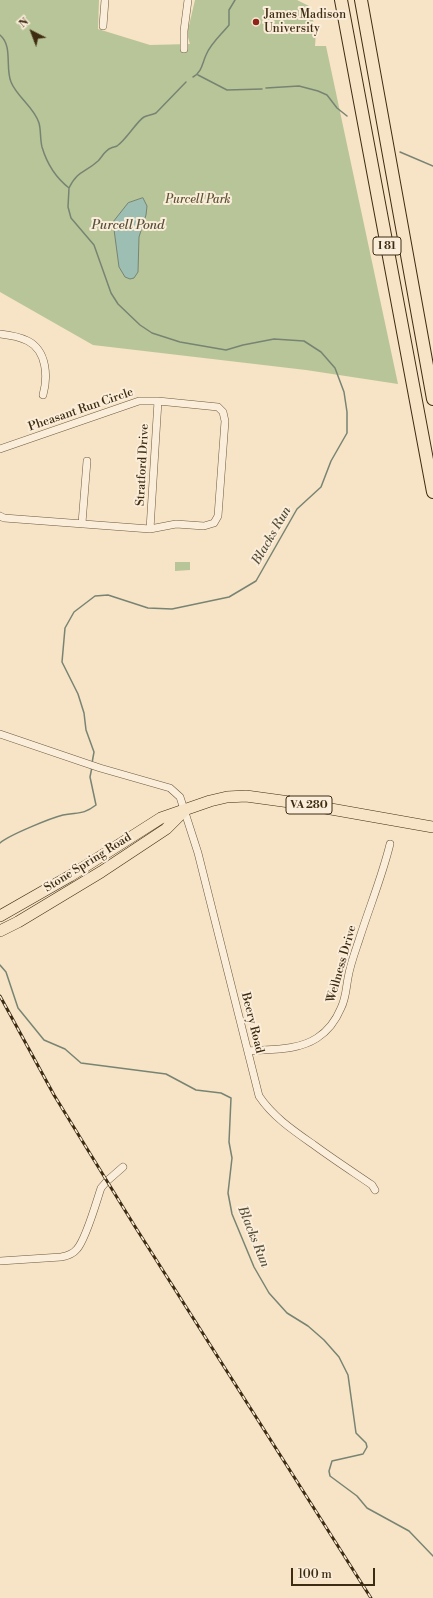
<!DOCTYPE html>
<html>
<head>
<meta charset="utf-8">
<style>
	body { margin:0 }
	#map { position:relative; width:433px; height:1598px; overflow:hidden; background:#f7e3c5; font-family:"Libre Bodoni",serif }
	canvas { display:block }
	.north { position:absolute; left:12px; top:12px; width:40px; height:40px; -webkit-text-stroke:3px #faedd9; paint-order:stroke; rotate:318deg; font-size:11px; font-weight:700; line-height:16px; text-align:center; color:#3e2c12 }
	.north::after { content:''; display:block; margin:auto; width:14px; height:18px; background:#3e2c12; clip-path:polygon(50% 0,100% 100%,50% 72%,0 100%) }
	.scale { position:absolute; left:291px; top:1568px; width:84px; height:18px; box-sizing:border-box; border:2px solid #3e2c12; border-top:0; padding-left:5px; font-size:12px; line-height:14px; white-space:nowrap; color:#3e2c12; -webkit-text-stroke:3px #faedd9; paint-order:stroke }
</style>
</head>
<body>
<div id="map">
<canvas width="433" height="1598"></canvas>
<div class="north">N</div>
<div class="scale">100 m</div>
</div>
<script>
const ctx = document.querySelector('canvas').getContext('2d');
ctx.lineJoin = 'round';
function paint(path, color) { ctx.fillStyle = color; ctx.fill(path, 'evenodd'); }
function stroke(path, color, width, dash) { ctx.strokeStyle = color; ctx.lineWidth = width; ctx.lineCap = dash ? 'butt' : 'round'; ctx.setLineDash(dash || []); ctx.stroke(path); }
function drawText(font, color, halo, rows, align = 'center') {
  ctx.font = font + ' "Libre Bodoni",serif'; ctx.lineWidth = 4; ctx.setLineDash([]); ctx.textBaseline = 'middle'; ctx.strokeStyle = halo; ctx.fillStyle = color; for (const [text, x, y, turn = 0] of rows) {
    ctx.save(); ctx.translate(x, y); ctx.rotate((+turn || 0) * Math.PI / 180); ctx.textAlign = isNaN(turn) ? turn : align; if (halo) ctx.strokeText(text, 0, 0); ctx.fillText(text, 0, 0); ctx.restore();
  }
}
paint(new Path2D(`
	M0,0H99L98,29L150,45L190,44L187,34L195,0H297L309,6C313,19 317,32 315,46H326L398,384L306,370L93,345L0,292Z
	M175,562H190V570L175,571Z`), '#b8c598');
const water = new Path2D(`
	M143,198L147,206L146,215L139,237L138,272L134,278L130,279L125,277L119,267L113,222L128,203Z`);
paint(water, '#9dbeb3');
stroke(water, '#778473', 1);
stroke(new Path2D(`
	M0,35C13,46 5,67 11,82C17,97 34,107 39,123C41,130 40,139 42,147C47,164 55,177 69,188L68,207L71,218L94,245L111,293L118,304L140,325L152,333L180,342L226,350L243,345L274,339L304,341L321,352L335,368L344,392L347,412V433L331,461L321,487L297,509L256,581L229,597L172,609L148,608L108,595L95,596L74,612L65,628L62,662L78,694L84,713L86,730L94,752L92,763
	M198,75L227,90L262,89
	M193,77C202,72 202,64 206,55C211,43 221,35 229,25V10L235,0
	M266,88L299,86L318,91L327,95L337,108L347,116
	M400,152L433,166
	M69,188C78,170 85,173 98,161C102,157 105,150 111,148C113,147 115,147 117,146C126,140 137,121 144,117C148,115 152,115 156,113L186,82
	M0,843C9,835 51,818 63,815C78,812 83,815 96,805L90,777L92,767
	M0,965L6,972L18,1008L44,1040L65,1049L81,1063L166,1074L196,1090L221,1093L231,1098L229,1142L232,1158L228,1193L232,1214L254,1267L269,1293L287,1313L308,1326L324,1340L339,1357L348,1375L356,1433L366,1443L367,1447L363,1454L332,1461L329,1471L330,1476L357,1496L367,1508L409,1531L433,1556`), '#778473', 1.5);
const street = new Path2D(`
	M103,26L105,0
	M184,49V31L188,0
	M0,334C9,335 20,337 28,341C47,351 48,377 43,395
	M0,449L139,401H158L218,407L223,412L225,421L218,516L214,523L204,526L176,524L150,529L4,518L0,516
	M82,523L87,461
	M150,529L158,401
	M0,734L100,768L170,788L180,797L198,853L259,1096C273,1117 294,1131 314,1145C333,1159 353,1172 372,1185L375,1190
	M248,1051C271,1049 297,1051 317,1038C328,1031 336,1020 341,1008C346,998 346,988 348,978C350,965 355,952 359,940C369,908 382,877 390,844
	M0,1261L61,1257C67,1256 73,1254 77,1249C86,1239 96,1203 101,1188L107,1181L123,1167`);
const primary = new Path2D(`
	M0,916L70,876L161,818L210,801L227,797L246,796L297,803L433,827
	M0,931L18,922L101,872L166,829L183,812`);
const highway = new Path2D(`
	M341,0L433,492
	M361,0L433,399`);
stroke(street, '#6c5a3f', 8);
stroke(primary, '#3e2c12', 12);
stroke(highway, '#3e2c12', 14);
stroke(street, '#faedd9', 7);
stroke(primary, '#f7e3c5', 11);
stroke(highway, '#f7e3c5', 12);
const rail = new Path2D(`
	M0,996L54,1095L134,1225L371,1598`);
stroke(rail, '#3e2c12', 3);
stroke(rail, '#faedd9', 1.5, [4.5]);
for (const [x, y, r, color] of [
	[256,22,4,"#8f2418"]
]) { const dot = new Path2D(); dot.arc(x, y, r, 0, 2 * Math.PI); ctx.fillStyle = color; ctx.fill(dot); stroke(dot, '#faedd9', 1.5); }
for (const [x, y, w] of [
	[387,246,28],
	[309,805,46]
]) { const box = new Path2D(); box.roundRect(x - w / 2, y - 9, w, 18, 3); ctx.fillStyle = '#faedd9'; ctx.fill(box); stroke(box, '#3e2c12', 1); }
drawText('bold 11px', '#3e2c12', null, [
	["I 81",387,246],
	["VA 280",309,805]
]);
drawText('12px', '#3e2c12', '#faedd9', [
	["James Madison",264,15],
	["University",264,29]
], 'left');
drawText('italic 12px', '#5c5234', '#faedd9', [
	["Purcell Park",198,200]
]);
drawText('12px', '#3e2c12', '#faedd9', [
	["Pheasant Run Circle",81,410,-19],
	["Stratford Drive",143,465,-87],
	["Stone Spring Road",88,863,-32],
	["Wellness Drive",342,964,-74],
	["Beery Road",252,1023,76]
]);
drawText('italic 13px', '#56503a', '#faedd9', [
	["Purcell Pond",128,226],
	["Blacks Run",272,536,-60],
	["Blacks Run",253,1237,68]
]);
</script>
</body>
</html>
